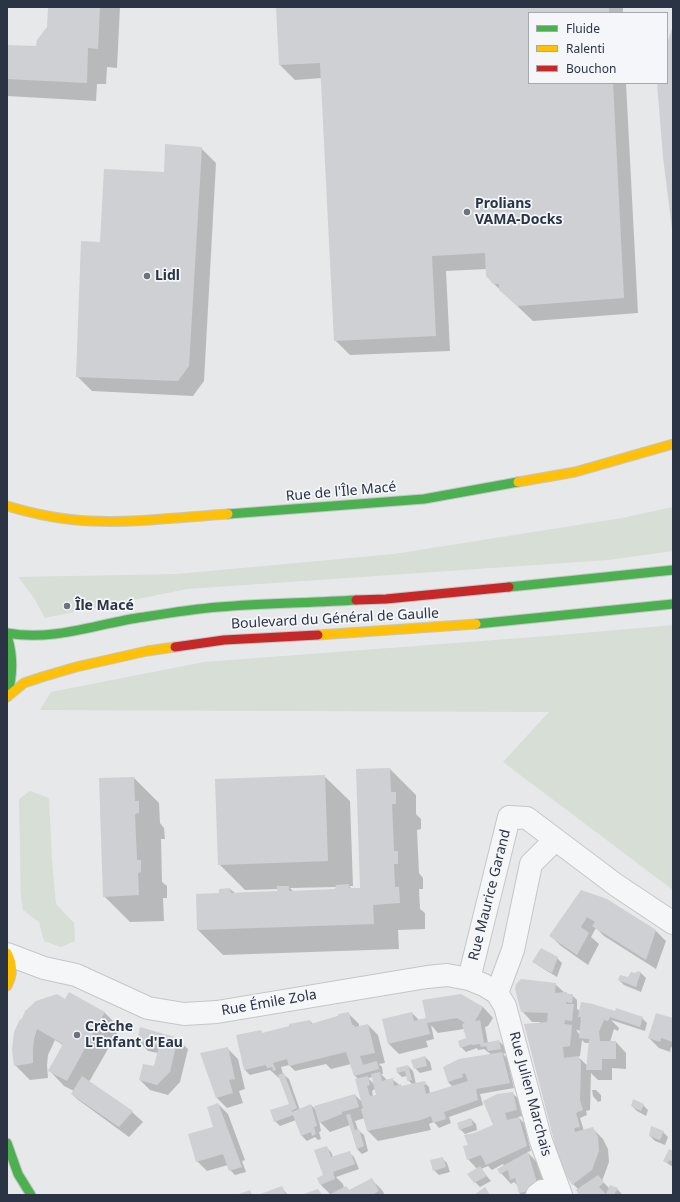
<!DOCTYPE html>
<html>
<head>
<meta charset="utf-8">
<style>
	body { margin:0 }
	#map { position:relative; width:680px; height:1202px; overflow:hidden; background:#e6e8ea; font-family:"Noto Sans",sans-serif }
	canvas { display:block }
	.frame { position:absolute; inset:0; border:8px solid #2b3445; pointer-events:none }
	.legend { position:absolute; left:528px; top:12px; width:140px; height:72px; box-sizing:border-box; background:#f4f6f9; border:1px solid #a4a8b1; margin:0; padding:5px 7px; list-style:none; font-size:12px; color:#2b3445 }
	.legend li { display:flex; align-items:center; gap:8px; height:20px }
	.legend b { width:20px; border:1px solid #a4a8b1 }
</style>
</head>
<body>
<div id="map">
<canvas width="680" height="1202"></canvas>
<div class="frame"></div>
<ul class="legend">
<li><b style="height:5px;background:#4caf50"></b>Fluide</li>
<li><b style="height:5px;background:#ffc107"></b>Ralenti</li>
<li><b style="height:5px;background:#c62828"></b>Bouchon</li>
</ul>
</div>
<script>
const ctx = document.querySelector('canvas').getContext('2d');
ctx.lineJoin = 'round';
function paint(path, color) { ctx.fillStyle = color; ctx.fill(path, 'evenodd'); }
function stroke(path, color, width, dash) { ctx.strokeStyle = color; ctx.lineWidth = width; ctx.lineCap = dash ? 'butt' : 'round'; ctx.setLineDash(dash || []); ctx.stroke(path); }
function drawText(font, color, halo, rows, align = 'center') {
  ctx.font = font + ' "Noto Sans",sans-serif'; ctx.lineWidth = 3.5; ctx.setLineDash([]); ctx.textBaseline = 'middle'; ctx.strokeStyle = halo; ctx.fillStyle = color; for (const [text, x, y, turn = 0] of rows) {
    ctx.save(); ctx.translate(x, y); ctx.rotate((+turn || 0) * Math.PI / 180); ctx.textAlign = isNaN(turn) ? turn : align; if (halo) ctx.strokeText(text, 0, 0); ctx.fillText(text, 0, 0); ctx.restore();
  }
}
paint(new Path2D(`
	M673,507V551L608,560L187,589L45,618L34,598L18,577L177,574L394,554L622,518Z
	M673,625V890L503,762L549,712L40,710L51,692L204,662L561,635Z
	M30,791L49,798L52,860L56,904L74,923L75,941L61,947L44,941L39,922L23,910C19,889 21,870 20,849C20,832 19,816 19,799Z`), '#d6ded6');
paint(new Path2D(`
	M49,7H120L117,68L107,67L106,84H97L96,101L7,96V46L37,47L48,27Z
	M277,7H623V13H529V83H626L638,313L533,321L494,284L487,269L446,271L450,351L350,355L335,340L322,78L295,80L280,65Z
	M201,148L216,163L204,381L193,396L92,391L77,376L101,243L165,173Z
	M390,769L416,795V814L421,819V829L417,830L419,873L423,878V889H419L420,909L425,913V929L398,930L399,949L223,955L198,930L220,894L230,889L235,893L278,892V889L245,890L219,864L324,776L350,801L353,886H349L352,889H361ZM336,887V890L294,892L290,888Z
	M134,778L159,803L160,823L164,828L165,839H161L162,882L167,886V898H163L164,921L130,922L104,896Z
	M606,900L656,931L666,941L656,969L604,936L596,928L591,937L599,944L588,965L561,946L551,936Z
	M557,958L562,963L557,977L539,966L534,962Z
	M637,972L641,973L646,978L641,992L624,985L619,980L629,979L636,975Z
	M555,984L565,993L572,995L577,1000V1009L580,1011L615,1013L642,1018L647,1023L645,1031L611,1020L619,1028L618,1031L614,1029L610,1042H616L626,1053V1069L612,1068V1080H598L591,1073L590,1110L586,1111L587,1115L580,1118L584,1131L593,1129L603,1139L608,1149L609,1162L602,1181L610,1189H617L623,1195H580L578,1189L573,1184L561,1164L540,1022H532L522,1011ZM576,1030L581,1031L580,1035ZM582,1040L585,1043H590L588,1066L578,1057L580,1056Z
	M69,993L105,1013L120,1028L89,1082L132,1112L143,1122L129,1137L77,1099L72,1094L74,1091L64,1086L49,1070L63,1045L55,1040L48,1055L47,1065L48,1078L30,1080L15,1065L13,1050L65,1000Z
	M461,995L483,1007L493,1018L488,1026L485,1027L488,1043L499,1041L504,1046L506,1053L503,1054L507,1058L514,1088L480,1094L483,1105L449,1117L451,1123L439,1128L434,1122L429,1124L431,1130L378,1141L368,1131L365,1118L355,1121L358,1130L364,1135L368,1151L362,1154L357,1149L350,1125L330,1132L319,1121L321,1131L319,1132L321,1139L318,1140L315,1137L307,1141L302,1136L296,1120L280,1126L275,1121L290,1104L280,1078H279L270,1070L250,1075L245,1070L261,1031L263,1034L310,1021L313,1024L348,1013L359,1024V1027L368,1025L378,1035L385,1063L379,1064L382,1067L383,1074H381L387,1080L392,1079L402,1087L413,1085L408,1080L407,1076L402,1077L397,1072L408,1066L413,1071L416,1084L424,1082L429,1087L430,1093L453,1087L448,1082L492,1055L484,1049L478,1050L477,1048L466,1052L461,1047L467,1039L464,1029L438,1033L431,1025L434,1039L426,1041L428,1047L399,1054L389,1044L383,1020L412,1013L419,1020L427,1018ZM326,1064L331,1069L351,1064L354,1075L358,1079L362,1102L355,1095L317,1111L311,1105L300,1110L289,1079L283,1074L281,1067L289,1065L295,1071ZM373,1077L374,1084L368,1078ZM375,1089L377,1096L373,1097L372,1091Z
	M673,1019V1048L671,1047L670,1052L659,1048L649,1038Z
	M177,1039L188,1049L180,1082L168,1095L150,1090L140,1080L154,1067L158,1053L148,1051L138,1040Z
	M227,1048L238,1059L245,1089L239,1091L243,1103L227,1108L217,1098L201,1054Z
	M425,1057L430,1062L432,1070L420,1073L415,1068Z
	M592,1090H596L601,1095V1101L598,1102L593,1096Z
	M512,1093L523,1103L526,1115L518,1117L524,1123L531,1151L527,1152L538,1163L546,1193L545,1195H522L519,1193L518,1186L514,1182L511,1184L501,1173L504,1166L503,1164L492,1170L488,1166L481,1169L491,1181L480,1187L475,1182L477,1169L468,1159L470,1145L475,1134L494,1125Z
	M218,1104L228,1114L245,1160L242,1161L246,1172L235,1175L230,1170L228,1165L207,1171L197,1161L214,1127Z
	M643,1105L648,1110L646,1116L637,1111L632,1106Z
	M471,1119L476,1124L477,1130L465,1134L460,1129Z
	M663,1132L668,1137L665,1145L655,1141L650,1136Z
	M326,1147L331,1152L333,1157L349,1152L354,1157L359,1169L336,1177L343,1184L344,1188L346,1187L350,1191L372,1180L382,1190L385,1195H331L321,1185L325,1176Z
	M673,1153V1167L664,1161Z
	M442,1158L447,1163L450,1172L439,1175L434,1170Z
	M282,1188L288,1195H260Z`), '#0003');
paint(new Path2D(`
	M48,7H100L98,49L88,48L87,83L7,79V45L36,46L37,40L47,27Z
	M276,7H609V13H529V83H613L624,298L517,306L499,290V284H493L486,276L485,253L432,256L436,336L334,341L320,63L279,65Z
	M673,26V229H672L663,157L657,83H667V43Z
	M165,144L202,147L189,366L178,381L76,377L81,241L100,242L104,169L164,172Z
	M390,768L391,792H396V804H392L394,851H398V864H394L395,887H399L400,903L373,905L374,924L197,930L196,894L219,893V889L230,888L231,893L277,891V886H289V891L335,889L336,885L349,884V888H360L356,769Z
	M325,775L328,861L218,865L215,779Z
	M134,777L135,801H139V813L135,814L137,860H141V872L138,873L139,895L103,897L99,778Z
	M581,890L607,899L656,930L646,960L592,926L595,922L587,917L581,927L589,933L577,955L549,936Z
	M541,948L558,957L552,973L532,962Z
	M637,971L641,972L636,987L618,980L620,975L628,977L631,972L636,973Z
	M521,979L556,983L555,993L567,992V994H573L572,1003L566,1002V1004H574L572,1021L565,1020L564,1024L572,1025L570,1046L563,1047L564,1058L578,1056L581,1062L580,1100L583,1110L576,1113L580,1127L574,1128L575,1132L593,1127L598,1137L599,1151L592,1170L572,1185L560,1164L524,1024L547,1022L548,1013L521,1012L515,989L516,984Z
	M69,992L105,1012L67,1081L48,1071L63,1044L37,1029L34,1039L33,1049V1063L14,1066L12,1050L14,1032L20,1019L21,1020L25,1012H24L36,1001L57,994L65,999Z
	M461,994L483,1007L475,1021L480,1020L484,1043L499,1040L501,1049L488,1051L486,1046L481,1047L480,1044L472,1045V1044L460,1048L458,1041L466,1038L462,1024L465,1023L457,1018L427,1023L430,1034L388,1044L382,1019L412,1012L414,1021L426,1018L422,1000Z
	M581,1002L593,1004L615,1011L616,1008L643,1017L640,1027L610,1017L608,1021L604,1020L599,1032L600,1041H616V1059H602V1070H586L589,1039L579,1038L581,1017H578Z
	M349,1012L352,1025H354L355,1027L368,1024L375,1053L360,1056L363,1065L377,1061L379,1069L354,1076L346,1052L289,1066L287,1059L273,1063L276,1070L273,1071L272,1067L267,1068L266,1065L244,1070L236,1035L261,1030L262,1033L289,1026V1024L310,1020L311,1024L338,1016V1014Z
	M656,1013L673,1018V1042L661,1038L660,1042L648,1038Z
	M140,1027L178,1038L170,1072L157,1085L139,1080L143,1064L154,1066L159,1046L137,1041Z
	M228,1047L235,1079L229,1080L233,1093L216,1098L200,1053Z
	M502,1052L510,1083L476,1089L478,1100L444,1112L446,1119L433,1123L431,1116L421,1120L367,1131L361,1109L363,1108L355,1079L368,1076L370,1085L367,1086L370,1096L376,1095L371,1074L380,1072L382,1081L393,1078L394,1086L401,1084V1086L425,1081L426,1085H424L426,1094L468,1081L465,1073L462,1074L463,1077L448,1082L443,1067L459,1059Z
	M425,1056L427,1066L414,1069L411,1060Z
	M408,1065L412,1080L407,1081L405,1071L397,1073L396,1068Z
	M284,1073L297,1108L291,1111L292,1112L311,1104L317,1126L314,1127L316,1134L312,1136L311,1132L301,1136L293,1115L274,1122L270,1110L289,1104L278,1075Z
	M82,1076L133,1111L119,1127L71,1094Z
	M513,1092L517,1110L505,1113L507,1120L519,1117L527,1146L486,1165L481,1155L467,1160L463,1146L468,1145L464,1135L474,1133L493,1125L483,1101L497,1094Z
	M355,1094L359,1107L342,1112V1114L319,1123L314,1106Z
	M633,1099L644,1104L641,1111L631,1106Z
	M218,1103L242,1167L229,1171L223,1154L196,1162L188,1134L213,1127L207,1107Z
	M350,1114L355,1130L359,1129L364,1146L357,1149L346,1115Z
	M471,1118L473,1125L459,1130L457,1123Z
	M651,1126L664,1131L660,1140L649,1136Z
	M327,1146L331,1157L350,1151L355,1164L333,1172L335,1179L320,1185L317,1178L323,1175L314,1150Z
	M669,1149L673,1151V1162L670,1160L667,1163L663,1161Z
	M528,1152L537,1183L528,1191L519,1193L515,1178L510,1180L508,1170L500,1174L497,1169Z
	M443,1157L446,1167L433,1171L430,1160Z
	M480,1166L487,1176L474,1183L467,1174Z
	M598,1175L604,1182L599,1187L606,1194L610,1185L618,1188L614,1195H579L576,1190Z
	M372,1178L379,1191L372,1195H329L346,1186L349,1190Z
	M282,1186L286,1195H258Z
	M485,1187L490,1195H474Z
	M318,1189L322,1195H301Z
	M250,1190L252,1195H236Z`), '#ced0d3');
const street = new Path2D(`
	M7,954L44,968L76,975L148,1008L184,1014L217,1012L427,977L447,975L469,979L484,985L497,993L505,1006L541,1141L561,1195
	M469,979L509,817L527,818L616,885L673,923
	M497,993L513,950L531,864L555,840
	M537,1195L542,1191H559`);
const fast = new Path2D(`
	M228,514L424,499L518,482
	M509,587L673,570
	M476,624L673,604
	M7,633C54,642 98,623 144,617C169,613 194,609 219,607C265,603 310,603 356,600
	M7,636C14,657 13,676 7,697
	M7,1143L18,1174L31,1195`);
const slow = new Path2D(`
	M518,482L575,472L673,444
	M7,506C34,514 62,520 91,521C137,523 183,517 228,514
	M318,635L476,624
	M7,697L24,683L42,677L76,667L147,651L175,647
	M7,953C13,965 13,974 7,986`);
const jam = new Path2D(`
	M356,600L386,599L509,587
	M175,647L224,640L318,635`);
stroke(street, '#c4c6c8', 24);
stroke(fast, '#c4c6c8', 11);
stroke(slow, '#c4c6c8', 11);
stroke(jam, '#c4c6c8', 11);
stroke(street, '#f5f6f7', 22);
stroke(fast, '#4caf50', 9);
stroke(slow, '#ffc107', 9);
stroke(jam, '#c62828', 9);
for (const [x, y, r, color] of [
	[467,212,4,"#6c737f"],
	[147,276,4,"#6c737f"],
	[67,606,4,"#6c737f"],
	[77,1035,4,"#6c737f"]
]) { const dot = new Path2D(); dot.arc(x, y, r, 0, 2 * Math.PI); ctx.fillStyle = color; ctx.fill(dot); stroke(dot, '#f4f6f9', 1.5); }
drawText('bold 14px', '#2b3445', '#f4f6f9', [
	["Prolians",475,204],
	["VAMA-Docks",475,220],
	["Lidl",155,276],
	["Île Macé",75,606],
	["Crèche",85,1027],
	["L'Enfant d'Eau",85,1043]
], 'left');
drawText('14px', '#2b3445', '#f4f6f9', [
	["Rue de l'Île Macé",341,492,-5],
	["Boulevard du Général de Gaulle",335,619,-3],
	["Rue Maurice Garand",490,895,-76],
	["Rue Émile Zola",269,1003,-10],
	["Rue Julien Marchais",530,1094,75]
]);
</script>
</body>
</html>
